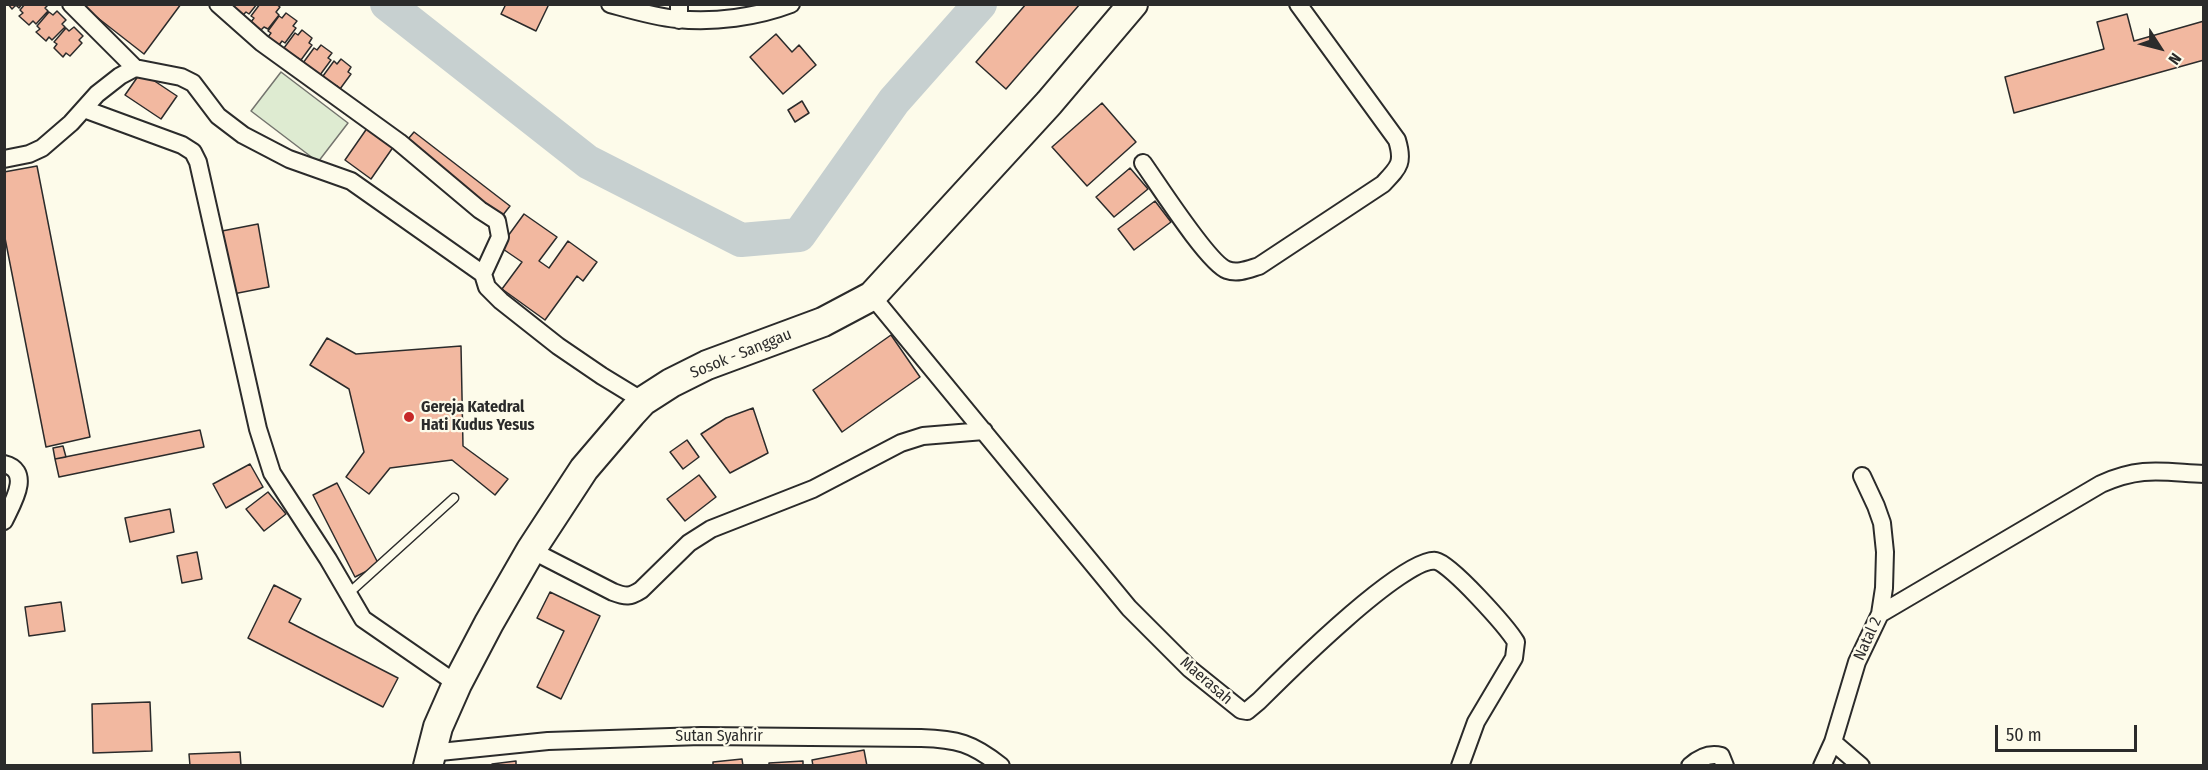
<!DOCTYPE html>
<html>
<head>
<meta charset="utf-8">
<style>
	body { margin:0 }
	#map { position:relative; width:2208px; height:770px; overflow:hidden; background:#fdfbea; font-family:"Fira Sans Condensed",sans-serif }
	canvas { display:block }
	.frame { position:absolute; inset:0; border:6px solid #2b2b2b; pointer-events:none }
	.north { position:absolute; left:2130px; top:18px; width:60px; height:60px; -webkit-text-stroke:4px #fdfbea; paint-order:stroke; rotate:126deg; font-size:16px; font-weight:700; line-height:24px; text-align:center; color:#2b2b2b }
	.north::after { content:''; display:block; margin:auto; width:21px; height:27px; background:#2b2b2b; clip-path:polygon(50% 0,100% 100%,50% 72%,0 100%) }
	.scale { position:absolute; left:1995px; top:725px; width:142px; height:27px; box-sizing:border-box; border:3px solid #2b2b2b; border-top:0; padding-left:8px; font-size:18px; line-height:21px; white-space:nowrap; color:#2b2b2b; -webkit-text-stroke:4px #fdfbea; paint-order:stroke }
</style>
</head>
<body>
<div id="map">
<canvas width="2208" height="770"></canvas>
<div class="frame"></div>
<div class="north">N</div>
<div class="scale">50 m</div>
</div>
<script>
const ctx = document.querySelector('canvas').getContext('2d');
ctx.lineJoin = 'round';
function paint(path, color) { ctx.fillStyle = color; ctx.fill(path, 'evenodd'); }
function stroke(path, color, width, dash) { ctx.strokeStyle = color; ctx.lineWidth = width; ctx.lineCap = dash ? 'butt' : 'round'; ctx.setLineDash(dash || []); ctx.stroke(path); }
function drawText(font, color, halo, rows, align = 'center') {
  ctx.font = font + ' "Fira Sans Condensed",sans-serif'; ctx.lineWidth = 4.5; ctx.setLineDash([]); ctx.textBaseline = 'middle'; ctx.strokeStyle = halo; ctx.fillStyle = color; for (const [text, x, y, turn = 0] of rows) {
    ctx.save(); ctx.translate(x, y); ctx.rotate((+turn || 0) * Math.PI / 180); ctx.textAlign = isNaN(turn) ? turn : align; if (halo) ctx.strokeText(text, 0, 0); ctx.fillText(text, 0, 0); ctx.restore();
  }
}
const green = new Path2D(`
	M281,72L348,123L318,162L251,111Z`);
paint(green, '#deebd1');
stroke(green, '#74746e', 1.5);
stroke(new Path2D(`
	M387,4L588,162L741,240L799,235L894,101L980,4`), '#c7d0d0', 34);
const building = new Path2D(`
	M8,4H22L19,8L16,5L12,9Z
	M25,4H49L45,8L48,11L36,24L33,21L29,25L19,16L23,13L20,10Z
	M80,4H181L144,54Z
	M235,4H257L249,14L246,12L243,15L233,7Z
	M260,4H276L280,7L276,12L279,15L268,29L264,27L261,30L251,22L254,18L251,16Z
	M506,4H549L536,31L501,14Z
	M1026,4H1080L1006,89L976,62Z
	M57,11L66,20L62,24L65,27L52,40L49,37L46,41L36,32L40,29L37,26L49,12L53,15Z
	M286,13L297,21L293,26L296,28L285,43L282,41L279,45L268,37L271,33L268,31L279,16L282,18Z
	M2127,14L2134,41L2204,21V60L2014,113L2005,77L2104,49L2097,22Z
	M74,27L83,36L79,40L82,43L70,56L66,53L63,57L54,48L57,44L54,42L66,28L69,31Z
	M302,30L312,38L309,43L312,45L301,60L298,58L295,62L284,54L287,50L284,48L295,33L298,35Z
	M776,34L792,52L799,45L816,65L783,94L750,57Z
	M321,45L332,53L328,58L331,60L320,75L303,63L314,48L317,50Z
	M341,59L351,67L348,72L351,74L340,89L337,86L334,90L323,83L326,79L323,76L334,61L337,64Z
	M141,72L177,96L161,119L125,95Z
	M802,101L809,113L795,122L788,110Z
	M1102,103L1136,142L1087,186L1052,147Z
	M370,124L396,143L371,179L345,160Z
	M414,132L510,206L499,220L403,145Z
	M37,166L90,437L46,447L4,233V172Z
	M1130,168L1148,189L1114,217L1096,197Z
	M1155,201L1171,222L1134,250L1118,229Z
	M524,214L557,237L539,261L549,268L568,241L597,262L583,281L577,276L545,320L502,289L522,262L500,247Z
	M258,224L269,287L233,294L222,231Z
	M891,335L920,377L842,432L813,390Z
	M327,338L356,354L461,346L463,446L508,479L495,495L452,460L390,468L369,494L346,477L364,452L349,389L310,365Z
	M753,408L768,453L730,473L701,434L726,418Z
	M200,430L204,447L59,477L55,459Z
	M687,440L699,457L683,469L670,452Z
	M63,446L66,457L55,459L53,448Z
	M250,464L263,487L226,508L213,484Z
	M699,475L716,497L685,521L667,499Z
	M337,483L379,565L355,577L313,495Z
	M268,492L286,514L264,531L246,509Z
	M170,509L174,532L130,542L125,518Z
	M197,552L202,579L182,583L177,556Z
	M274,585L301,599L289,622L398,678L383,707L248,638Z
	M550,592L600,616L561,699L537,687L564,631L537,618Z
	M61,602L65,631L29,636L25,607Z
	M150,702L152,751L93,753L92,704Z
	M864,750L867,766H813L812,760Z
	M240,752L241,766H190L189,754Z
	M742,759L743,766H713V762Z
	M516,761V766H492V764Z
	M803,761V766H769V763Z`);
paint(building, '#f2b8a0');
stroke(building, '#2b2b2b', 1.5);
const service = new Path2D(`
	M349,593L454,498`);
const minor = new Path2D(`
	M71,4L135,68
	M218,4L262,43L399,142L480,210L497,221L500,237L483,274L487,287L501,301L558,346L602,376L643,401
	M610,4C632,10 655,17 677,19C714,23 757,17 791,4
	M679,4V20
	M84,109L182,145L193,152L198,162L258,429L272,473L328,559L363,619L457,684
	M4,159L29,154L42,148L71,123L97,94L120,76L135,68L181,77L193,83L218,116L243,135L289,159L351,181L483,274
	M1143,163C1158,184 1208,263 1227,270C1238,274 1249,269 1259,266L1383,184C1399,167 1404,163 1397,140L1298,4
	M872,296L1129,608L1190,669L1241,710L1247,711L1259,701C1284,676 1405,555 1436,561C1451,564 1507,627 1516,642L1514,658L1476,722L1460,766
	M4,464C33,471 12,504 4,521
	M531,550L613,592C626,597 630,597 641,590L689,543L711,529L813,489L901,443L923,436L984,431
	M1880,614L2101,484C2141,466 2162,472 2204,474
	M1833,742L1861,766
	M430,753L548,741L701,736L921,738C957,739 972,743 1001,766
	M1690,766C1699,758 1710,753 1721,756L1725,766
	M1822,766L1833,742L1857,662L1880,614L1884,588L1885,552L1882,523L1876,506L1862,476`);
const trunk = new Path2D(`
	M428,766L438,727L457,684L489,623L531,550L584,469L631,414L643,401L671,383L707,365L823,322L872,296L1049,103L1133,4`);
stroke(service, '#2b2b2b', 11);
stroke(minor, '#2b2b2b', 20);
stroke(trunk, '#2b2b2b', 32);
stroke(service, '#fdfbea', 8);
stroke(minor, '#fdfbea', 16);
stroke(trunk, '#fdfbea', 28);
for (const [x, y, r, color] of [
	[409,417,6,"#c62828"]
]) { const dot = new Path2D(); dot.arc(x, y, r, 0, 2 * Math.PI); ctx.fillStyle = color; ctx.fill(dot); stroke(dot, '#fdfbea', 2); }
drawText('16px', '#2b2b2b', '#fdfbea', [
	["Sosok - Sanggau",741,354,-22],
	["Natal 2",1868,639,-66],
	["Maerasah",1206,681,41],
	["Sutan Syahrir",719,737]
]);
drawText('bold 16px', '#2b2b2b', '#fdfbea', [
	["Gereja Katedral",421,408],
	["Hati Kudus Yesus",421,426]
], 'left');
</script>
</body>
</html>
